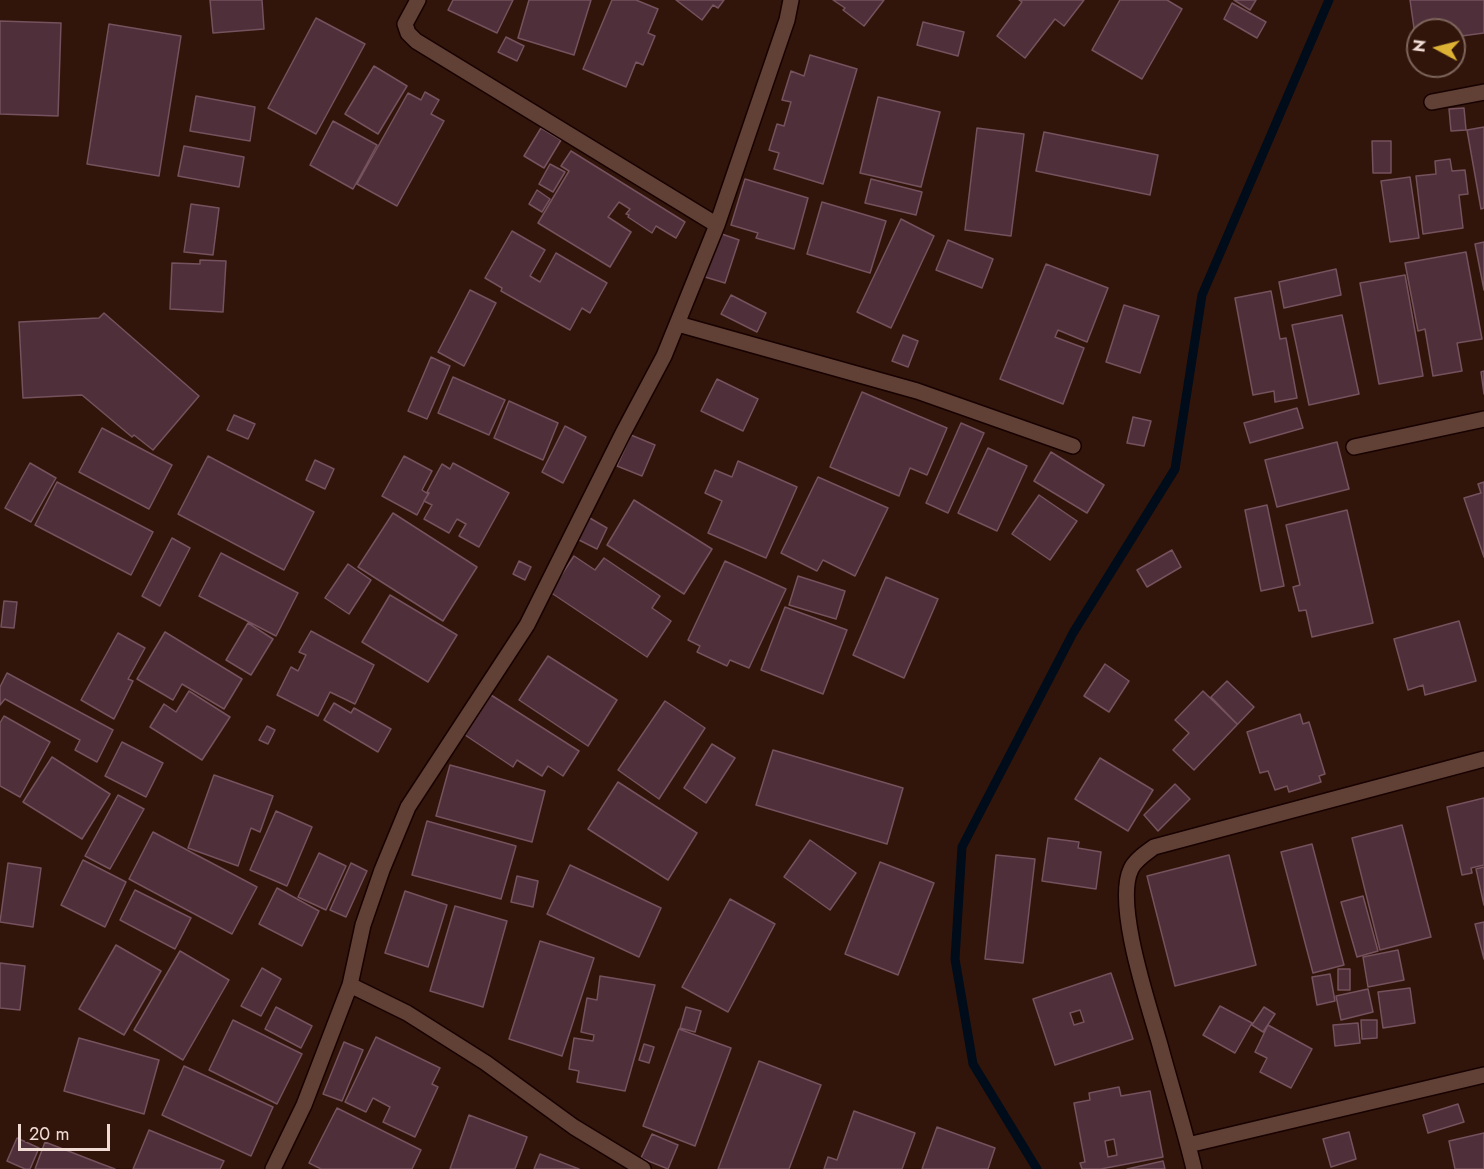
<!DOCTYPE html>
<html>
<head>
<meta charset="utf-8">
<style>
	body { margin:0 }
	#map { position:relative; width:1484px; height:1169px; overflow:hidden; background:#31150b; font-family:Jost,sans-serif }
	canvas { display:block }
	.north { position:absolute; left:1406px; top:18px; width:60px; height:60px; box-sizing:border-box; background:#31150b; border:2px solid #7d655c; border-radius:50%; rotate:277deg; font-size:16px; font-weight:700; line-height:24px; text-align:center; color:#f0dcd5 }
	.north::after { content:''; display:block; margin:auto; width:21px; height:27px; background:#ddb133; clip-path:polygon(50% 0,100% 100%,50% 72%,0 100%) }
	.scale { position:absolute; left:18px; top:1124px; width:92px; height:27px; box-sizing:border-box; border:3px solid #f0dcd5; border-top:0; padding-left:8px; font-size:18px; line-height:21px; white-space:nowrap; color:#f0dcd5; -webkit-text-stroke:4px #31150b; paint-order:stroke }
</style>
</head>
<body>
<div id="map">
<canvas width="1484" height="1169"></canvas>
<div class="north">N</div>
<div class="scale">20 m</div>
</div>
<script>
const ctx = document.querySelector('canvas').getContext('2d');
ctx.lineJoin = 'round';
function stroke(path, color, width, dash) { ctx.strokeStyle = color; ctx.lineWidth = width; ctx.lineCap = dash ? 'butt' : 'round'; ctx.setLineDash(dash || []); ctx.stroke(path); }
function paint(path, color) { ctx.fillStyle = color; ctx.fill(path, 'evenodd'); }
stroke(new Path2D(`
	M1037,1169L973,1064L955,959L962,847L1073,633L1175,469L1202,295L1329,0`), '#000c19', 9);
const building = new Path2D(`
	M210,0H262L264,29L213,33Z
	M453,0H513L497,33L448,10Z
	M529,0H591L574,55L518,38Z
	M612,0H636L658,9L648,33L655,36L643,65L636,62L626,87L583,69Z
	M676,0H724L718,8L713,5L702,20Z
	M833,0H884L864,26L843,10L845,8Z
	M1019,0H1084L1064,26L1055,19L1025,58L997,36L1022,2Z
	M1120,0H1167L1182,9L1142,79L1092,50Z
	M1234,0H1256L1250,10Z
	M1410,0H1484V33L1454,37V30H1418V42H1416Z
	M1232,3L1266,22L1257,38L1224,19Z
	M316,18L365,44L316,134L268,108Z
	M0,21L61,23L58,116L0,114Z
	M923,22L964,32L958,56L917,45Z
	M109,24L181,36L159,176L87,164Z
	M506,37L524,46L517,61L498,52Z
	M810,55L857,69L823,184L774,169L779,153L769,150L777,124L784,126L791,102L782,100L791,71L804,76Z
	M374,66L407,86L378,134L345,114Z
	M425,92L439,100L431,114L444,121L397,206L357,184L408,93L421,100Z
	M196,96L255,107L250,141L190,131Z
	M878,97L940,112L921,187L860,173Z
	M1464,108L1466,130L1451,131L1449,109Z
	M333,121L377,145L353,189L310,165Z
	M1484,127V208L1481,209L1467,130Z
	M541,128L561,140L544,168L524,156Z
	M977,128L1024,134L1011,236L965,230Z
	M1044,132L1158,155L1150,195L1036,171Z
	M1372,141H1391V173H1373Z
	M184,146L244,157L239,187L178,176Z
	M571,151L685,222L676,238L656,226L652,233L628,217L629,215L626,214L630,209L619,202L608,217L631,232L610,267L538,223L569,171L561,166Z
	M1450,159L1452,171L1465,170L1468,194L1459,195L1463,228L1423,234L1416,176L1436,174L1435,161Z
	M550,164L565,172L553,192L539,184Z
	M1410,177L1419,238L1390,242L1381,181Z
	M745,179L808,198L794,249L756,238L758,233L731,225Z
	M871,179L922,192L916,215L865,203Z
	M537,190L550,199L542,212L529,204Z
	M822,202L886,221L870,273L807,254Z
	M191,204L219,208L213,255L184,252Z
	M901,219L934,236L891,328L857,312Z
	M512,231L545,250L530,276L540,282L556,253L607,283L590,313L582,308L570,330L501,291L502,288L485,278Z
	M719,233L739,240L725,283L705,277Z
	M948,240L993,259L982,288L936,270Z
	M1484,242V290L1475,244Z
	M1466,252L1482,339L1457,343L1462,371L1433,376L1425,329L1418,331L1405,263Z
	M200,260L226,261L223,312L170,309L172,263L200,264Z
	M1046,264L1108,288L1087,342L1058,330L1055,337L1084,348L1063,404L1000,379Z
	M1336,269L1341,295L1284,308L1279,282Z
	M1405,275L1423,376L1379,384L1360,283Z
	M470,290L496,303L464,366L438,352Z
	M1271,291L1280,339L1286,338L1297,398L1275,402L1274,391L1253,395L1235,298Z
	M731,295L766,313L757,332L721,314Z
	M1124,305L1159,316L1140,373L1106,362Z
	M104,313L199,396L153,450L134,435L132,437L82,395L23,398L19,322L99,318Z
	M1342,315L1359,394L1309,405L1292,325Z
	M903,335L918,341L908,367L892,361Z
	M431,357L450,366L427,419L408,411Z
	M1484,371V394L1481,372Z
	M453,377L505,400L489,435L438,413Z
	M717,379L758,399L743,431L701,411Z
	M862,392L947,428L927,475L910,468L899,496L830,467Z
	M509,401L558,423L543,460L494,438Z
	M1297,408L1303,428L1250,443L1244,423Z
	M234,415L255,424L248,439L227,430Z
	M1133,417L1151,421L1144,446L1127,443Z
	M961,423L984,433L948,513L926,503Z
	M565,426L586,437L563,483L542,472Z
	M102,428L172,465L149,509L79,472Z
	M631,435L655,445L642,476L617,466Z
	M1337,442L1349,489L1277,507L1265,460Z
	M988,448L1027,466L997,531L958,513Z
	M1051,452L1104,485L1087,513L1034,481Z
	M208,456L314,512L284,570L178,514Z
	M404,456L432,471L422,490L428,494L417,515L382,496Z
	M315,460L334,469L325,489L306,480Z
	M738,461L797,487L766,558L708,533L722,501L705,493L715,470L732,477Z
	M30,463L56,478L31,522L5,508Z
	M453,463L509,493L479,547L459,536L466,524L457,519L449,533L424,519L432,505L424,501L429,493L427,492L442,464L450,469Z
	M818,477L888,508L855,576L823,560L817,571L781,553Z
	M57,482L153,532L131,575L35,525Z
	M1484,482V557L1464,498L1481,493L1478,484Z
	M1039,495L1077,521L1050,560L1012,534Z
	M634,500L712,549L684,594L607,545Z
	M1267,505L1284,586L1261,591L1245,510Z
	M1347,510L1373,623L1312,637L1306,610L1299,611L1293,587L1300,585L1286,525Z
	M393,513L477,567L443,621L358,567Z
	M588,517L607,528L597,549L577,539Z
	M172,538L190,548L160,606L142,596Z
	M1172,550L1181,567L1147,587L1137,570Z
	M221,553L298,593L276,636L199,596Z
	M574,556L595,570L604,558L660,596L652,608L671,621L647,657L550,592Z
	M519,561L531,567L525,580L513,574Z
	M725,561L786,589L749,668L730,660L727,666L697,652L700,646L688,640Z
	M348,564L371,580L349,614L325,598Z
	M798,576L845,591L836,619L789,605Z
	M886,577L938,599L904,678L853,655Z
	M390,595L457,635L428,682L362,642Z
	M4,601L17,602L14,628L1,627Z
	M785,607L847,630L823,694L761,670Z
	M1459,621L1476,681L1425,695L1423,685L1408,690L1394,639Z
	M248,623L273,639L251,675L226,660Z
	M311,631L374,665L355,704L330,692L318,716L277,695L291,667L298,671L306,655L299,652Z
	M165,632L242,679L224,709L182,684L173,700L137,679Z
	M118,633L145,648L128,679L133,681L114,719L81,700Z
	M548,656L617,700L588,746L519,700Z
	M1105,664L1129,681L1109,712L1084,696Z
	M7,673L113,730L97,762L75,750L80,740L5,699L0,705V687Z
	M1227,681L1254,707L1194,770L1173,750L1189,733L1175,720L1203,691L1237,724L1211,697Z
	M189,691L230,717L202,760L150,727L164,704L176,712Z
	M491,695L579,751L563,776L548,766L542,776L517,760L513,767L465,735Z
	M665,701L705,728L659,799L618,770Z
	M334,703L351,713L354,708L391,729L378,752L324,720Z
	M1300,714L1303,724L1309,722L1325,774L1319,776L1321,782L1289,792L1287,786L1275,790L1268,771L1260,773L1247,732Z
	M4,716L50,742L20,797L0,786V723Z
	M267,726L275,730L268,744L259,740Z
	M122,742L163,763L146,797L105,776Z
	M712,744L735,758L706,803L684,788Z
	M773,750L903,788L887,844L756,805Z
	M52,757L110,794L82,839L23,802Z
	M1100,758L1153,790L1128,831L1075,799Z
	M450,765L545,791L532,842L436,816Z
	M214,775L273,796L260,832L251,828L238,866L188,848Z
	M618,782L697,833L668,880L588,829Z
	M1175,784L1190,799L1158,831L1144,815Z
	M118,795L144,809L110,869L85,856Z
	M1484,798V865L1471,868L1472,873L1462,875L1447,807Z
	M276,811L312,827L287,886L250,870Z
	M427,821L516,846L501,899L412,875Z
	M1402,825L1431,937L1380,950L1352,838Z
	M153,832L257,887L232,934L129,879Z
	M1048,838L1079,842L1078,848L1101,852L1096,889L1042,881Z
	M810,840L856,873L830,910L784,877Z
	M1312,844L1344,965L1313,973L1281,852Z
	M319,853L346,866L326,910L298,897Z
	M996,855L1035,859L1023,963L985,959Z
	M1229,855L1256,965L1175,986L1147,876Z
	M83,860L126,882L105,927L61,905Z
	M880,862L934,883L898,975L845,954Z
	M8,863L41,868L33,927L0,922Z
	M351,863L367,871L346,917L330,910Z
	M570,865L661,908L639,957L547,914Z
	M1484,867V905L1476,869Z
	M517,876L538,881L533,907L511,902Z
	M277,888L319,911L302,946L259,924Z
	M135,890L191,918L175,949L120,920Z
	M405,891L447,905L428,967L385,953Z
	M1363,896L1378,951L1357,957L1341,902Z
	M730,899L775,924L728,1012L682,987Z
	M455,906L507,921L483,1007L430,991Z
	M1484,922V959L1475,924Z
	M540,941L594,958L562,1056L509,1039Z
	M116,945L161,971L124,1035L79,1009Z
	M1398,950L1404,980L1368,987L1363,957Z
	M180,951L229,980L183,1060L134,1030Z
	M0,963L25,966L20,1010L0,1008Z
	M262,968L281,979L261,1016L241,1006Z
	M1338,969H1350V990H1338Z
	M1111,973L1133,1039L1055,1065L1033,999ZM1080,1010L1084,1022L1074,1025L1070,1013Z
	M1330,974L1335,1001L1317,1005L1312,977Z
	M600,976L655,985L625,1091L577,1082L579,1071L569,1069L574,1038L593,1041L594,1035L581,1032L587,998L597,1000Z
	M1410,988L1415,1023L1383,1028L1378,992Z
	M1368,989L1373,1012L1341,1020L1336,996Z
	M1220,1006L1252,1023L1235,1053L1203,1035Z
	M276,1007L312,1026L301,1048L265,1029Z
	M686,1007L701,1011L695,1032L680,1028Z
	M1264,1007L1275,1014L1263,1032L1252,1025Z
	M233,1020L302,1054L277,1104L209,1070Z
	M1361,1020H1377V1038L1362,1039Z
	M1358,1023L1360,1043L1335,1046L1333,1025Z
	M1268,1025L1312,1049L1291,1088L1260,1072L1267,1058L1255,1052Z
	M679,1029L731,1048L695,1146L643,1126Z
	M376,1037L440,1068L432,1084L438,1087L415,1137L383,1122L390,1107L373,1098L366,1112L345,1102Z
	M79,1038L159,1060L144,1114L64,1091Z
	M344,1042L363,1050L342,1101L323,1094Z
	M644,1044L654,1047L649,1063L639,1060Z
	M759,1061L821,1085L789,1169H718Z
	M184,1066L273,1107L251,1156L162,1115Z
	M1119,1087L1121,1096L1150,1091L1163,1157L1101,1169H1082L1080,1163L1085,1162L1074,1103L1090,1100L1089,1093ZM1114,1139L1117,1155L1108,1157L1105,1141Z
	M1458,1104L1464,1122L1428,1133L1423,1115Z
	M337,1108L421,1150L412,1169H321L309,1163Z
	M854,1111L915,1133L902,1169H824L828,1157L837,1160Z
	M469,1115L527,1137L515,1169H450Z
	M937,1127L995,1148L988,1169H922Z
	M149,1130L224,1161L220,1169H133Z
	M1349,1132L1356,1159L1331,1167L1323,1139Z
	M1484,1133V1169H1455L1449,1141Z
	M652,1134L678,1145L668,1169L641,1158Z
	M17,1138L39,1148L30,1169H25L7,1161Z
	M45,1142L99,1163L115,1169H35Z
	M540,1154L579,1169H534Z
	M1163,1161L1165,1169H1127Z`);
paint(building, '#4f2f3a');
stroke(building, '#75525d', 1.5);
const street = new Path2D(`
	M418,0L405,24L408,33L416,41L717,225
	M1432,102L1484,92
	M678,324L917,391L1073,446
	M1354,447L1484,419
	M350,985L407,1013L486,1063L574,1127L643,1169
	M1188,1145L1484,1075
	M273,1169L304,1105L350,985L363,925L382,870L408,807L527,625L623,433L664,356L717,225L787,20L791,0
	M1194,1169C1184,1127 1171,1086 1160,1045C1149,1006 1114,904 1131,869C1135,860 1146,853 1154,847L1484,759`);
stroke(street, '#170200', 18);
stroke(street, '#614136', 15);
</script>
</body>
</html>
